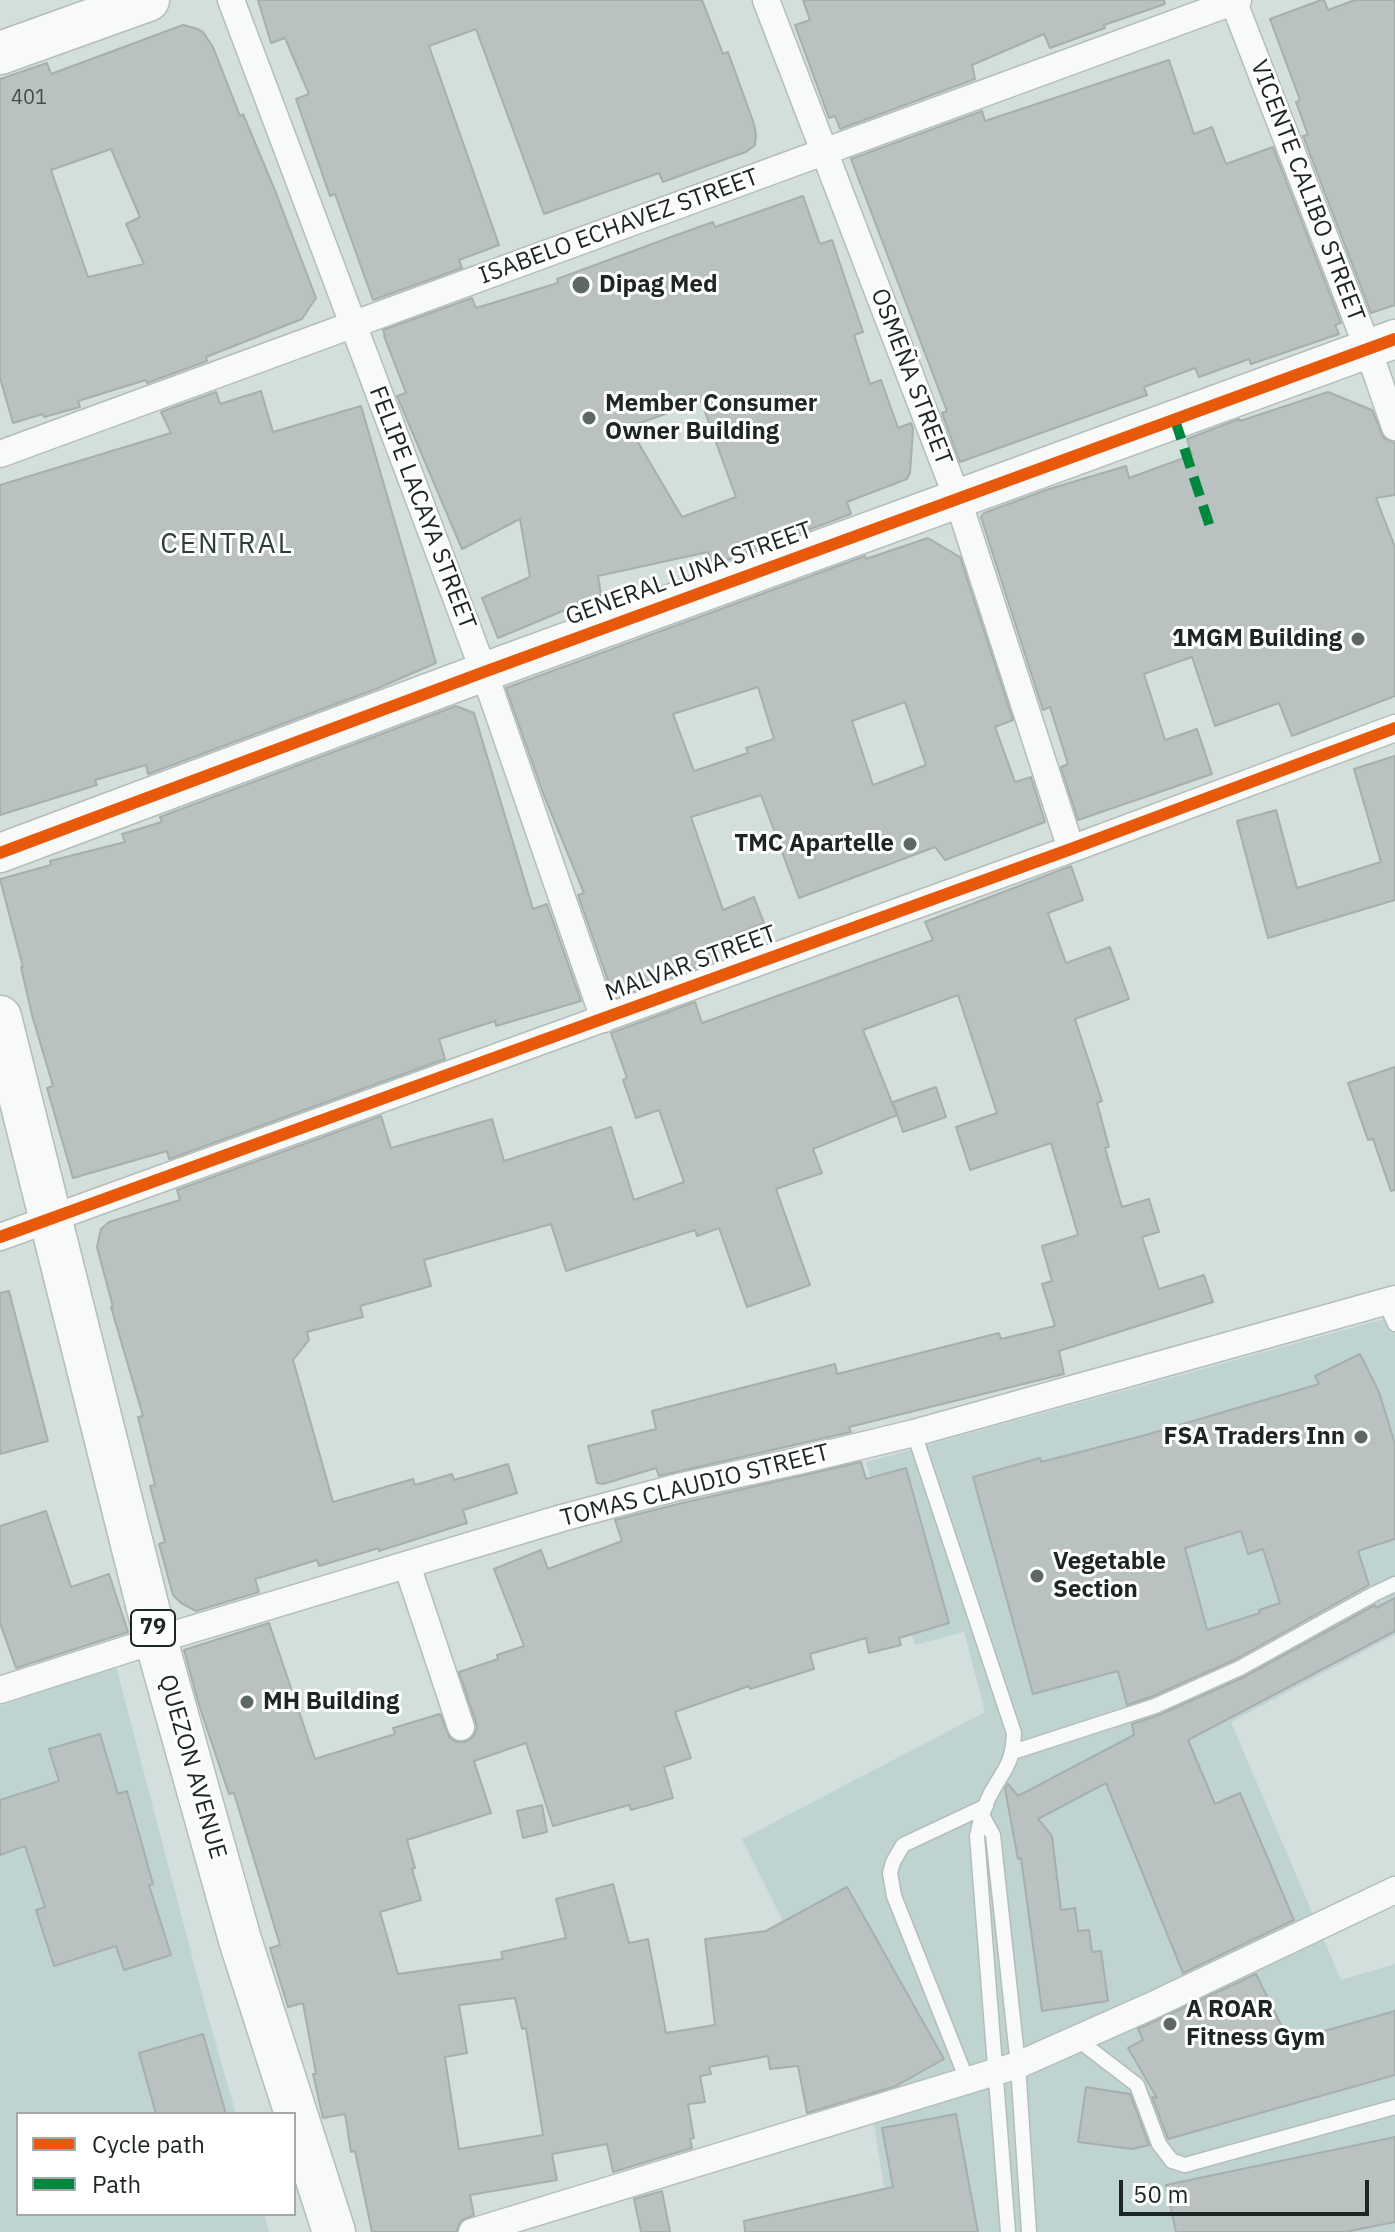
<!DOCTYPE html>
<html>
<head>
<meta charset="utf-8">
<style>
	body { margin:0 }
	#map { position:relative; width:1395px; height:2232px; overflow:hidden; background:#d3dfdc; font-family:"IBM Plex Sans",sans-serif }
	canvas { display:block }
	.legend { position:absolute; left:16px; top:2112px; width:280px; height:104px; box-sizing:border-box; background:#fff; border:2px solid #a5a8a8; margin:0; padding:10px 14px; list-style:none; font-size:24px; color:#1e2625 }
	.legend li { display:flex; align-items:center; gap:16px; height:40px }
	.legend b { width:40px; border:2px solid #a5a8a8 }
	.scale { position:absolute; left:1119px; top:2180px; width:250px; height:36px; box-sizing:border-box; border:4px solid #1e2625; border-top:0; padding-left:10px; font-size:24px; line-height:28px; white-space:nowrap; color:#1e2625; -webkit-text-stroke:6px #fff; paint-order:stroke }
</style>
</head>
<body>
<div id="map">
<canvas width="1395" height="2232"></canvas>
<ul class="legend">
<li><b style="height:10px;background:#e8590c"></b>Cycle path</li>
<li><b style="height:10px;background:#00873e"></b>Path</li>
</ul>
<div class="scale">50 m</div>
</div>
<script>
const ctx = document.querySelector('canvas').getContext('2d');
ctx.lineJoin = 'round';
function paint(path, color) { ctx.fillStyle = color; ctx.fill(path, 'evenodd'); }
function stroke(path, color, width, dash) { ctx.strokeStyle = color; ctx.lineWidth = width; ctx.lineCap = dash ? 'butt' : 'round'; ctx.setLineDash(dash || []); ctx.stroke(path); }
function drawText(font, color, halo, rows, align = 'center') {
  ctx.font = font + ' "IBM Plex Sans",sans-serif'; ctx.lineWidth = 6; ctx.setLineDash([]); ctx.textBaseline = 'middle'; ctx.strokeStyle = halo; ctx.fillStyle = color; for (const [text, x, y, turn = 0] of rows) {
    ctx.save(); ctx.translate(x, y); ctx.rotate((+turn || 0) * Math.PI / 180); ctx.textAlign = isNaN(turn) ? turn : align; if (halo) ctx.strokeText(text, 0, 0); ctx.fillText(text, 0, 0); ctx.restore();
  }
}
paint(new Path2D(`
	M1395,1316V1635L1231,1722L1341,1980L1395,1964V2232H891L869,2093L742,1839L985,1712L964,1632L915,1645L866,1462Z
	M116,1666L204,2002L236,2114H18V2214H264L269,2232H0V1706Z`), '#bfd4d0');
const building = new Path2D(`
	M258,0H702L723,54L728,52L754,124L756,135L755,145L746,152L734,156L663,182L659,173L544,214L476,29L429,46L499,245L459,260L462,268L373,300L335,194L330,196L296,99L309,94L285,38L271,43Z
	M803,0H1164L1165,4L1104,25L1105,28L1050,48L1044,34L972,65L975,79L840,129L835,116L829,118L795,25L810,20Z
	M1321,0H1324L1328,10L1355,0H1395V305L1371,313L1303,136L1308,135L1296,102L1300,100L1270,19Z
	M183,25L198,29L203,32L213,47L240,116L243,114L276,193L316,298L302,319L206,357L207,361L147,383L146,380L78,401L80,407L44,417L43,414L13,423L0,378V79L47,63L51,74ZM111,149L140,217L126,224L144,264L88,277L51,170Z
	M1169,60L1194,134L1212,127L1226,164L1273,147L1341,323L1335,325L1339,334L1251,364L1249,359L1199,377L1195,368L1144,387L1147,395L960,462L942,413L947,411L851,159L982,111L985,121Z
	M803,196L820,244L832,240L863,332L854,335L870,384L881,380L898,428L911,423L913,429L910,473L907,479L847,502L851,514L713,565L708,552L598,576L601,595L498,638L482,598L530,577L520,519L462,549L397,396L406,393L384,336H385L383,330L472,298L476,308L558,283L557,279L671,237L713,222L715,227ZM701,401L736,497L682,517L629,427Z
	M261,391L273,432L361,406L436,663L376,689L148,774L146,765L95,780L97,785L0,815V485L171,433L161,412L216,392L220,404Z
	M1328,392L1372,410L1384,438L1395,443V495L1376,498L1395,547V696L1292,736L1279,703L1215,726L1192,657L1144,674L1165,740L1197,729L1212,774L1078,820L1061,767L1068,764L1050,707L1043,710L981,517L984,513L1046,490L1126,466L1129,478L1192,455L1187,439L1239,419L1240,421Z
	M928,538L960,557L1013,720L995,727L1015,782L1031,777L1045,822L945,860L935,847L799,898L761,795L691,817L723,910L754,897L764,923L712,944L713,947L710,948L716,960L614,998L578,895L584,893L543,793L506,688L865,556L866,559ZM758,687L774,739L746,748L748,753L694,771L673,714ZM905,702L926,765L873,785L852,721Z
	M456,706L474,713L533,909L547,904L581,1001L496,1026L495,1021L439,1039L445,1059L169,1159L167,1151L73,1178L47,1088L53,1086L32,1015L21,967H23L0,879L51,865L50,861L125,842L122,834L162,822L160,817Z
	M1395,756V900L1268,938L1237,821L1276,810L1297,888L1381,862L1354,769Z
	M1071,866L1083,900L1048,913L1066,963L1110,947L1129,999L1075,1019L1102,1101L1097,1103L1109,1147L1105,1148L1122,1207L1149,1199L1159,1232L1142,1237L1159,1289L1204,1275L1213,1302L1059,1351L1064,1374L849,1427L851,1432L794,1445L659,1476L656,1468L603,1484L597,1483L588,1446L656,1429L652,1411L835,1364L837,1374L999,1333L1001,1339L1055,1326L1042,1284L1052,1281L1042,1246L1078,1235L1051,1143L970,1170L956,1127L997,1113L958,995L863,1030L897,1115L813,1149L822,1173L776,1189L810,1285L747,1307L719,1228L697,1236L695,1230L566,1271L551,1224L424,1260L431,1286L360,1306L363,1317L307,1332L309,1340L293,1360L333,1502L413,1479L415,1485L452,1474L454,1480L508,1464L517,1493L463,1510L467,1523L379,1551V1548L319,1566L317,1560L255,1579L259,1592L196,1611L181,1603L173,1595L159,1544L165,1542L150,1486L155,1485L138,1417L143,1416L111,1307H113L97,1247L101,1229L109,1222L180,1200L177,1190L381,1116L391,1148L492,1119L504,1161L611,1127L634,1200L684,1182L659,1110L636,1118L623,1080L627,1078L611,1033L695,1002L702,1023L933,940L925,922Z
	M1395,1067V1190L1391,1191L1373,1139L1368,1140L1348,1083Z
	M936,1087L946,1117L903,1132L893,1102Z
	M9,1291L48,1441L0,1454V1293Z
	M1360,1354L1379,1392L1395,1444V1539L1358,1551L1369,1585L1236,1659L1151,1697L1127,1705L1118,1671L1033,1694L973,1477L1040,1458L1041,1462L1142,1436L1319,1384L1315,1376ZM1241,1531L1248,1554L1263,1549L1280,1603L1259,1610L1260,1613L1207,1630L1185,1548Z
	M861,1462L866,1479L906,1468L949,1623L899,1638L901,1645L869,1653L866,1638L810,1654L814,1669L750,1689L749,1686L675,1712L691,1758L664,1767L673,1798L631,1810L629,1805L553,1826L526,1743L474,1761L491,1813L407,1840L415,1868L412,1869L421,1900L380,1912L398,1974L503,1959L501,1952L566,1938L556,1899L613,1884L629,1943L648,1939L666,2033L715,2025L705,1939L766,1931L847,1887L944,2059L896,2086L807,2113L798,2066L770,2069L768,2056L709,2067L711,2074L700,2076L705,2102L688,2104L694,2138L690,2139L692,2148L613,2172L607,2144L552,2154L557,2180L470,2195L474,2215L461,2221L456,2232H372L355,2151L351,2152L345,2114L323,2118L313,2074H316L303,2003L288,2007L270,1948L280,1945L234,1793L229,1794L199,1705L184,1650L269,1623L315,1759L395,1734L393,1728L440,1714L450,1738L457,1742H465L473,1737L477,1729L476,1723L459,1672L498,1659L497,1655L524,1646L494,1569L541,1550L548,1569L622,1541L615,1520L682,1503ZM515,1998L522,2029L526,2028L543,2135L459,2149L445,2057L467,2053L459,2005Z
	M46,1511L71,1587L109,1574L128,1632L16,1668L0,1623V1526Z
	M1395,1598V1631L1188,1740L1215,1804L1240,1793L1294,1920L1183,1973L1106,1783L1038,1819L1052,1836L1061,1910L1075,1908L1078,1931L1089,1930L1092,1952L1101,1951L1108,2001L1042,2011L1021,1858L1018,1859L1005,1789L1008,1784L1018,1796L1134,1735L1132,1724L1159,1715L1244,1677L1375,1605L1376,1608Z
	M100,1734L118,1794L127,1791L153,1884L149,1885L171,1955L124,1970L116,1946L54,1966L36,1910L45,1907L25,1846L0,1855V1800L59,1781L49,1749Z
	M542,1805L547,1832L523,1838L517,1811Z
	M1256,1974L1289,2041L1395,2011V2075L1168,2139L1152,2097L1157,2098L1128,2048L1143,2040L1138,2029Z
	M203,2034L226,2114H156L139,2053Z
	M1086,2087L1130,2094L1149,2145L1132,2149L1078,2142Z
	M956,2114L978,2232H745L744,2221L893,2187L882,2128Z
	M1395,2137V2222L1345,2232H1176L1166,2185Z
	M662,2191L670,2232H641L634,2199Z`);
paint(building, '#b9c2c0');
stroke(building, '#a6afad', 2);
const lane = new Path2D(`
	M1385,1301L1395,1324
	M914,1433L1014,1733C1013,1763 1005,1768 991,1793C984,1806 980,1821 977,1836L1008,2232
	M1013,1752L1155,1706L1240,1668L1374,1594L1395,1584
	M982,1815L993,1835L1018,2065L1029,2232
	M1077,2039L1137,2085L1159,2144L1172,2161L1185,2165L1395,2107
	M967,2080L894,1896L890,1873L893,1862L903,1845L986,1806`);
const street = new Path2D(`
	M231,0L484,672L604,1019
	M766,0L958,500L1071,849
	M1233,0L1368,349L1395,427
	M0,454L1238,0
	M0,1237L1071,849L1395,728
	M407,1565L461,1727
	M0,1690L156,1640L562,1518L678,1487L798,1461L914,1433L1395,1299
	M472,2232L1018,2065L1151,2006L1395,1890`);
const secondary = new Path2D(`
	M0,853L484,672L1395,339`);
const primary = new Path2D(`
	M0,53L148,0
	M0,1017L156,1640L240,1940L334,2232`);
stroke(lane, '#b4bdbb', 17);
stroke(street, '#b4bdbb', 29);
stroke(secondary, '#b4bdbb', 41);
stroke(primary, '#b4bdbb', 45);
stroke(lane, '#f8fafa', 14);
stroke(street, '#f8fafa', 26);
stroke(secondary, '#f8fafa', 38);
stroke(primary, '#f8fafa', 42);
stroke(new Path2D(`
	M1175,420L1211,530`), '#00873e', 10, [20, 10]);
stroke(new Path2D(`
	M0,853L484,672L1395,339
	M0,1237L1071,849L1395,728`), '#e8590c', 12);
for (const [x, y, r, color] of [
	[581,285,10,"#5d6765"],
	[589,418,8,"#5d6765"],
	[1358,639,8,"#5d6765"],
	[910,844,8,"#5d6765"],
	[1361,1437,8,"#5d6765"],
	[1037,1576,8,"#5d6765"],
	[247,1702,8,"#5d6765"],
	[1170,2024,8,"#5d6765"]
]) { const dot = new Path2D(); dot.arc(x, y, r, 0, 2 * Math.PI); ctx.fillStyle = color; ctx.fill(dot); stroke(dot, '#fff', 3); }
drawText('20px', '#454d4c', null, [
	["401",29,98]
]);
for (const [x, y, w] of [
	[153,1628,44]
]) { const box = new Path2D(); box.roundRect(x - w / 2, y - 18, w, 36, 6); ctx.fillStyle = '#fff'; ctx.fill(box); stroke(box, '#1e2625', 2); }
drawText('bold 22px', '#1e2625', null, [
	["79",153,1628]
]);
drawText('24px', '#1e2625', '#fff', [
	["VICENTE CALIBO STREET",1307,191,69],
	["ISABELO ECHAVEZ STREET",619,227,-20],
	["OSMEÑA STREET",911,377,69],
	["FELIPE LACAYA STREET",422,508,69],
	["GENERAL LUNA STREET",689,574,-20],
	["MALVAR STREET",691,964,-20],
	["TOMAS CLAUDIO STREET",695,1486,-14],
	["QUEZON AVENUE",192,1767,74]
]);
drawText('bold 24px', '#1e2625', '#fff', [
	["Dipag Med",599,285],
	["Member Consumer",605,404],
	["Owner Building",605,432],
	["1MGM Building",1342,639,"right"],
	["TMC Apartelle",894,844,"right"],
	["FSA Traders Inn",1345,1437,"right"],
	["Vegetable",1053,1562],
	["Section",1053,1590],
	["MH Building",263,1702],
	["A ROAR",1186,2010],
	["Fitness Gym",1186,2038]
], 'left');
ctx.letterSpacing = '2px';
drawText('28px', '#2c3e3b', '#fff', [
	["CENTRAL",227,545]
]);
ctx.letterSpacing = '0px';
</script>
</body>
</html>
